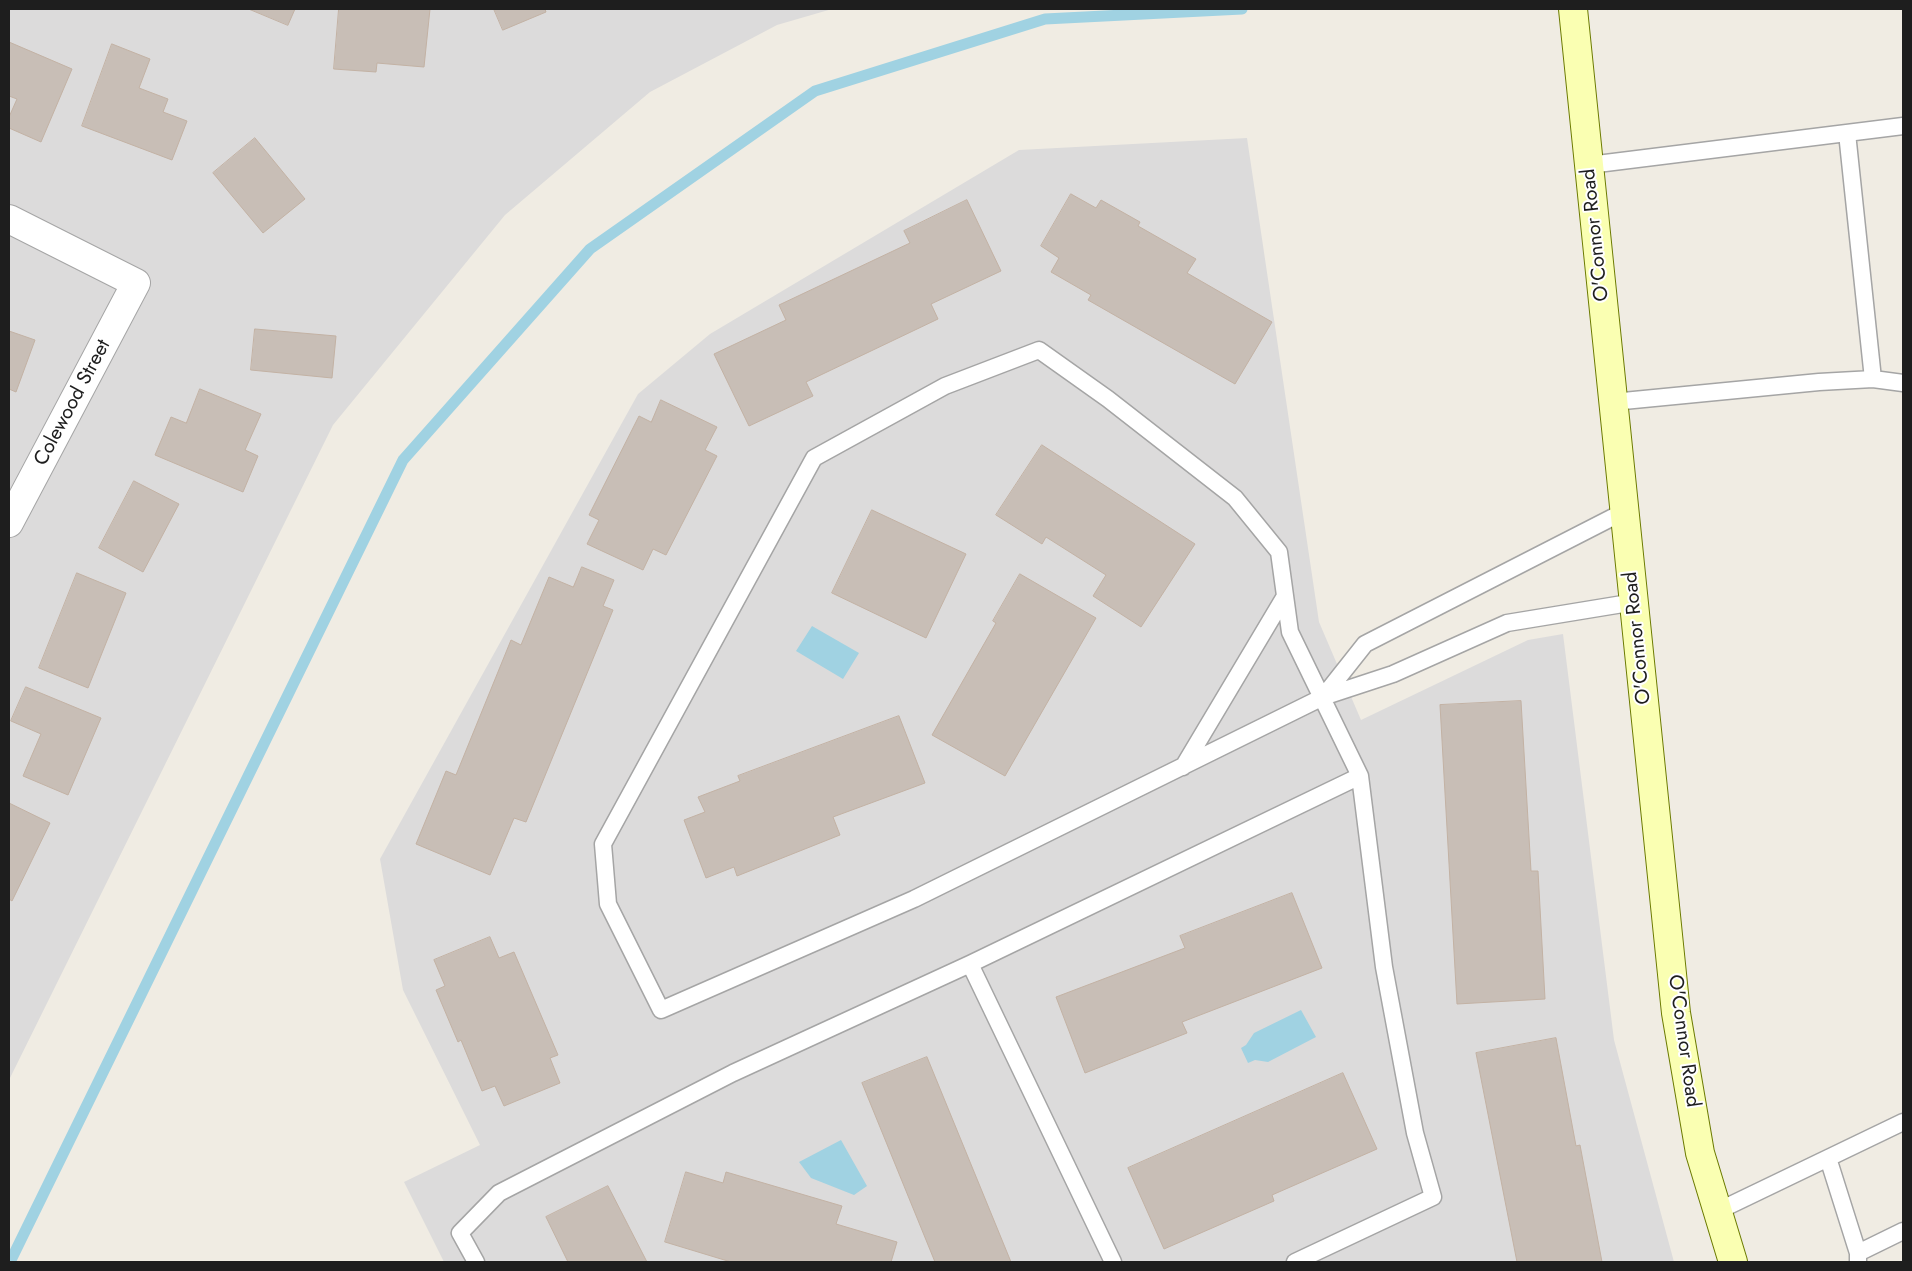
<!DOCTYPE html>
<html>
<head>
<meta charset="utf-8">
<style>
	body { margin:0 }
	#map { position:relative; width:1912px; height:1271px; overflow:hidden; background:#f0ece3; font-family:Jost,sans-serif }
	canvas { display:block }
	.frame { position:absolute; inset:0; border:10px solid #1e1e1e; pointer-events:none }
</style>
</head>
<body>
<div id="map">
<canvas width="1912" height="1271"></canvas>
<div class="frame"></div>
</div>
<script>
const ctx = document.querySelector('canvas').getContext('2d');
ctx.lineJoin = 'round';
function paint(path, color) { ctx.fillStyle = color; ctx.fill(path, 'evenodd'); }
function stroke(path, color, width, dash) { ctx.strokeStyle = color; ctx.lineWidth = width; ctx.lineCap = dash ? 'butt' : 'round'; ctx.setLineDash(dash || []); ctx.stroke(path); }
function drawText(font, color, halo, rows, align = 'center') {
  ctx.font = font + ' Jost,sans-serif'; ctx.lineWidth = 4; ctx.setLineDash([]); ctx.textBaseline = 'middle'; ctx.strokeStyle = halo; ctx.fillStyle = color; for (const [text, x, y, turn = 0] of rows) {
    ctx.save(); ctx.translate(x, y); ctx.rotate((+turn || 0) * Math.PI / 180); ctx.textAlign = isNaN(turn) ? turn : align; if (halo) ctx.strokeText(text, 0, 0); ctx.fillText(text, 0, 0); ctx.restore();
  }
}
paint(new Path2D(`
	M9,9H832L777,25L650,92L505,215L333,425L9,1080Z
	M1247,138L1319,622L1361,720L1528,640L1563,634L1614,1040L1674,1262H444L404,1182L480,1145L403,990L380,859L638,394L710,334L1019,150Z`), '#dcdbdb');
paint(new Path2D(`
	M812,626L859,653L843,679L796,651Z
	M1301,1010L1316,1037L1268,1062L1255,1060L1248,1063L1241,1048L1246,1045L1254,1033Z
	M841,1140L867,1186L854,1195L811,1178L799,1162Z`), '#a0d2e2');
stroke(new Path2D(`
	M10,1262L403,460L590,249L815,91L1045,19L1242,9`), '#a0d2e2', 11);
const building = new Path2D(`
	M249,9H295L288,25Z
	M339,9H430L424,67L377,63L376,72L334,69Z
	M494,9H545L546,12L503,30Z
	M9,42L72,69L41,142L9,128V117L17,99L9,96Z
	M112,44L150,59L139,88L168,99L163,112L187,121L172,160L82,126Z
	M255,138L305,199L263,233L213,173Z
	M1071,194L1096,208L1101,200L1140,222L1138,226L1196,259L1187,273L1272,322L1235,384L1088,300L1091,295L1051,272L1059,258L1041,246Z
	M967,200L1001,271L931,304L938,319L806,382L813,396L749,426L714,354L786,320L779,305L910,243L904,231Z
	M255,329L336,336L332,378L251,370Z
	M9,331L35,340L16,392L9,389Z
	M200,389L261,414L245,450L258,456L243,492L155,455L171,417L186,423Z
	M661,400L717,427L705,450L717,456L666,555L653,549L643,570L587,544L599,520L589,515L639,416L651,422Z
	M1042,445L1195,544L1141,627L1093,596L1106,575L1046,537L1042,544L996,515Z
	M134,481L179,504L143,572L99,548Z
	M872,510L966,554L926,638L832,593Z
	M582,567L614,580L603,606L613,610L526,822L514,818L490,875L416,844L446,771L456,775L511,640L521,645L549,577L573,587Z
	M77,573L126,593L88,688L39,668Z
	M1020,574L1096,618L1005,776L932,735L996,623L993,621Z
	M26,687L101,718L68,795L23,776L41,734L11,721Z
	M1521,701L1531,871H1538L1545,999L1457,1004L1440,705Z
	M899,716L925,783L833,817L840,835L737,876L734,867L706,878L684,820L705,812L698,797L740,781L738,776Z
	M9,803L50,823L12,901L9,899Z
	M1292,893L1322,968L1182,1022L1187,1033L1085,1073L1056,997L1185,948L1180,936Z
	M490,937L499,958L514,952L558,1055L550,1058L560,1083L504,1106L495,1086L482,1091L461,1040L458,1042L436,990L445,986L434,960Z
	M1556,1038L1576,1146L1580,1145L1602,1262H1517L1476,1053Z
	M927,1057L1011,1262H935L862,1083Z
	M1343,1073L1377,1149L1272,1195L1274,1201L1164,1249L1128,1168Z
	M686,1172L723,1183L726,1172L842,1206L836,1224L897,1242L891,1262H731L665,1242Z
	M608,1186L647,1262H568L546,1217Z`);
paint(building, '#c8beb6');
stroke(building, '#c3b2a4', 1);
const service = new Path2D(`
	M1847,133L1873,379
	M1589,165L1903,126
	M1613,402L1819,382L1873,379L1903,383
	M1323,697L1365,644L1625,511
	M1183,767L1285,596
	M970,964L1113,1262
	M1828,1158L1858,1253V1262
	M1718,1211L1903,1122
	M1858,1253L1903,1231
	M476,1262L460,1233L499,1193L733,1073L970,964L1360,776
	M1295,1262L1433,1197L1415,1133L1384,967L1360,776L1290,632L1279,552L1235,498L1108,399L1039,350L945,386L814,458L603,844L608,904L661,1010L914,899L1323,697L1393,674L1507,623L1635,602`);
const minor = new Path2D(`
	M9,219L136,283L9,523`);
const secondary = new Path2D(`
	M1573,9L1676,1013L1700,1153L1733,1262`);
stroke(service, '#a5a5a5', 19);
stroke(minor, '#a5a5a5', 30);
stroke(secondary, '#6b7a00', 30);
stroke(service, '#fff', 16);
stroke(minor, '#fff', 28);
stroke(secondary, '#faffb2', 28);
drawText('20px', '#1e1e1e', '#fff', [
	["O'Connor Road",1596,235,-96],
	["Colewood Street",73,403,-62],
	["O'Connor Road",1638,638,-96],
	["O'Connor Road",1683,1041,82]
]);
</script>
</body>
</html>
